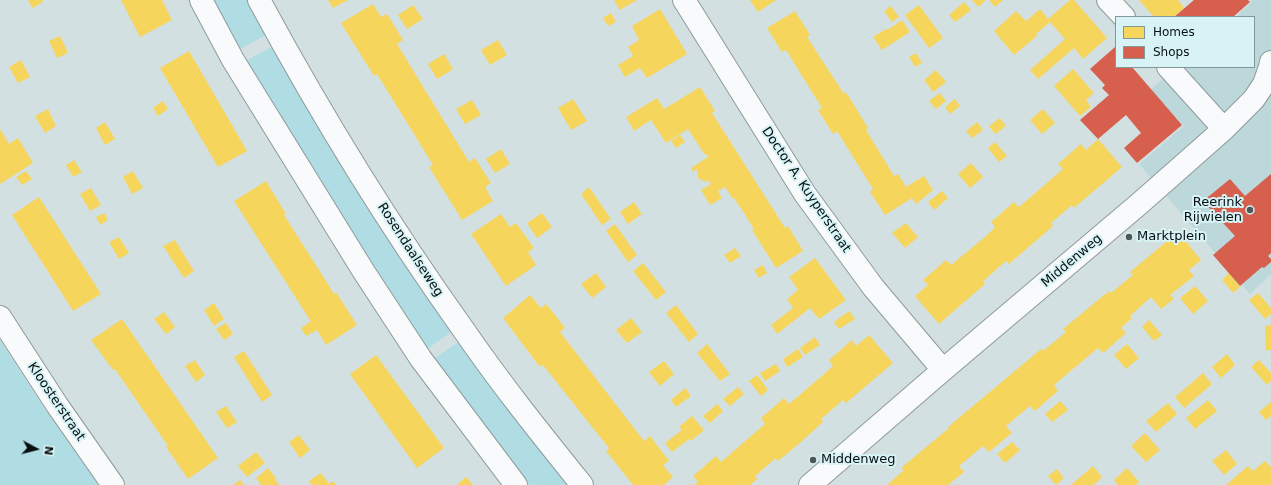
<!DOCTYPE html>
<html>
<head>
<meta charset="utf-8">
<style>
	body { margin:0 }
	#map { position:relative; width:1271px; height:485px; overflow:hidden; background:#d2e0e2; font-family:"DejaVu Sans",sans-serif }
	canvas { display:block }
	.legend { position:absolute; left:1115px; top:16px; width:140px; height:52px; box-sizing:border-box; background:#d8f3f6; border:1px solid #84989a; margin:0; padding:5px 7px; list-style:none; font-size:12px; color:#060f10 }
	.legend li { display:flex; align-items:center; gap:8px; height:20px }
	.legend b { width:20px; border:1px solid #84989a }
	.north { position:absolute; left:16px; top:429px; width:40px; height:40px; -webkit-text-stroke:3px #d8f3f6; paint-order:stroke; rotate:97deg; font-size:11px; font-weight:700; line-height:16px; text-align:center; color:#060f10 }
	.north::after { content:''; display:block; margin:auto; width:14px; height:18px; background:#060f10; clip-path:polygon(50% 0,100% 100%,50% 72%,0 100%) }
</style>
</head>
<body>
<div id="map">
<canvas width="1271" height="485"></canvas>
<ul class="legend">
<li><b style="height:11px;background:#f6d55c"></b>Homes</li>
<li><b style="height:11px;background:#d6604d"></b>Shops</li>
</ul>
<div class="north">N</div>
</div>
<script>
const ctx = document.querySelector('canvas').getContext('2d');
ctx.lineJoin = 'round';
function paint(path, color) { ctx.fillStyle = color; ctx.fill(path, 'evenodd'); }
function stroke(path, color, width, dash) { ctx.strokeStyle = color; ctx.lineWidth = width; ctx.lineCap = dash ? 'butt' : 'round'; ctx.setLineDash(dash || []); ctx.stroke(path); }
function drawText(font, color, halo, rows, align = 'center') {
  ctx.font = font + ' "DejaVu Sans",sans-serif'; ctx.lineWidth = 4; ctx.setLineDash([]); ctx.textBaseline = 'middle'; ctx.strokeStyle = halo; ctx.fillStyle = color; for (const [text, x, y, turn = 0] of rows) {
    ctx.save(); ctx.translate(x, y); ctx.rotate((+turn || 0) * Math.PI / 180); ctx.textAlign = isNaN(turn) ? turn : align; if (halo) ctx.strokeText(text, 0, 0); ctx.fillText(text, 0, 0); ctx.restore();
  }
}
paint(new Path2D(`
	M1250,0H1271V274L1250,294L1139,164L1184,126L1150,90L1177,67H1254V17H1235L1252,2Z`), '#bdd8db');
paint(new Path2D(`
	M213,0H247L265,33L264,36L242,48H239Z
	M270,48H273L400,256L450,330V333L427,349L371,268L248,63L247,60Z
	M0,340L46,411L99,485H0Z
	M457,343L460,344L530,438L567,485H529L472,412L435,360V358Z`), '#b0dde3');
paint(new Path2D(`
	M28,0H42L43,2L32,8Z
	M121,0H162L172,20L140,37Z
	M328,0H348L333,8Z
	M614,0H637L620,10Z
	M750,0H776L758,12Z
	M972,0H986L978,7Z
	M989,0H1003L995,7Z
	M1070,0H1074L1107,38L1083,59L1074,48L1038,79L1030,70L1065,39L1050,22L1036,34L1037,36L1014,55L994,31L1016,11L1026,21L1040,9L1048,19Z
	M1139,0H1178L1184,8L1174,17H1154Z
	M964,2L971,10L955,22L949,15Z
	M373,4L381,17L387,14L403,40L397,44L469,162L475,158L491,183L485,187L493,201L462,220L429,167L433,165L377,74L374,76L341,23Z
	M413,5L423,19L407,29L398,15Z
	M919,5L943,38L929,48L905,15Z
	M891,6L899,17L892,22L884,11Z
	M660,9L687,54L647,78L640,68L625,77L618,65L633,56L628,47L639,40L632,26Z
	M795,11L810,35L807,37L844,94L846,92L868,128L866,130L894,176L898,174L906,187L924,176L933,190L916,204L912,198L885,215L870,192L873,189L837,131L833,134L818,110L822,108L786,50L782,52L767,28Z
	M611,13L616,22L608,26L603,18Z
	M902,20L910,32L882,50L873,37L886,29L887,30Z
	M60,36L68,53L57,58L49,41Z
	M498,40L507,55L490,65L481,50Z
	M189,51L247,151L218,167L160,68Z
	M916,53L922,63L915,67L909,57Z
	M444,54L453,69L437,79L428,64Z
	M21,60L30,77L18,83L9,67Z
	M1073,69L1094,93L1086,100L1091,107L1080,116L1054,86Z
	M936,70L946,82L933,92L924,80Z
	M700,87L715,111L712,113L785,228L788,226L803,251L776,268L752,230L754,229L744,213L734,198L733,199L725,187L718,191L722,198L710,205L701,190L711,184L708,180L706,182L698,178L697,169L693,172L691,168L708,157L707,154L705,155L688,129L666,143L651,120L634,131L626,117L657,98L664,109Z
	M940,93L946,101L936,109L929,101Z
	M573,99L587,121L571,130L558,108Z
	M955,99L960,106L950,114L945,107Z
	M472,100L481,115L465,124L456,109Z
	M163,101L168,109L158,116L153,108Z
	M48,109L56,126L45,133L35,116Z
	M1043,109L1055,123L1042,134L1030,120Z
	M1000,118L1006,126L995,134L989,126Z
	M105,122L115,139L105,145L96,128Z
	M977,122L983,130L972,138L966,131Z
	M0,129L9,144L18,138L33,163L0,184Z
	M680,135L685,142L676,148L671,141Z
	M1098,139L1122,167L1074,208L1072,205L1051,223L1053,226L1009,264L1006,261L983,281L985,284L939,324L915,296L928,285L923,280L946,260L951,265L985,237L995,227L991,222L1014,202L1019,207L1063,169L1058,164L1081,144L1086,150Z
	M995,142L1007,156L999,162L988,148Z
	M501,149L510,164L495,173L486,159Z
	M74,160L82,172L73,177L66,165Z
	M971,163L983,177L970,188L958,174Z
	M26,171L32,179L22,185L16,177Z
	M133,171L143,188L132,194L123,177Z
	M266,181L286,214L284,215L324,278L334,294L336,292L357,325L326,345L317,330L306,336L301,328L311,321L310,320L234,201Z
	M589,187L611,219L602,225L581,194Z
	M91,188L101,205L90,211L80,194Z
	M942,191L948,198L934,210L928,202Z
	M39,197L101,294L73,311L12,215Z
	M634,202L642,214L628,224L620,212Z
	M104,213L108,220L100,225L96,217Z
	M542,213L552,227L537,238L527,223Z
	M501,214L510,227L516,223L534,248L528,252L536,265L506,286L471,234Z
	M906,223L918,237L905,248L892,233Z
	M615,224L637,255L628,262L606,231Z
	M1178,232L1201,260L1189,270L1194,276L1170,295L1174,299L1161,309L1151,297L1130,316L1132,318L1121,328L1126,333L1103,353L1098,348L1054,385L1058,391L1035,411L1030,406L1006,426L1012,433L1001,442L989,452L983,446L959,466L964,472L948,485H887L904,470L901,468L949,428L948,427L1041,349L1043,351L1066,332L1063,329L1109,291L1111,293L1133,275L1130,272Z
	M119,237L129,253L119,259L109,242Z
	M175,240L194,271L184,278L163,246Z
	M735,248L741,256L730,263L724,255Z
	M815,258L846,300L819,319L810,308L777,334L771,325L793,308L787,299L798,290L789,277Z
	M643,263L666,292L656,300L633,271Z
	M763,265L767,273L759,278L754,270Z
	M596,273L606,287L592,298L581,284Z
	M1229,273L1240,287L1233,293L1222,280Z
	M1195,286L1208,301L1193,314L1180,298Z
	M1258,293L1271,308V314L1265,319L1249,300Z
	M530,295L541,308L546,304L556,316L565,328L560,332L644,441L650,436L669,461L663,465L673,477L664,485H633L606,451L609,448L592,427L543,365L540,367L503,318Z
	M214,303L224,319L214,326L204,310Z
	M676,305L698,334L689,342L666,313Z
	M849,311L855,319L839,329L834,322Z
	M164,312L175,327L166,334L154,319Z
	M631,318L642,332L627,343L616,330Z
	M122,319L218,458L188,479L166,447L168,446L126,385L115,369L113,370L91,340Z
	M1149,320L1162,335L1154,341L1142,327Z
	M226,323L233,334L224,340L216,329Z
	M1271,325V350H1266L1265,326Z
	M869,335L893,363L846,403L843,400L821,419L823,422L801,442L778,461L776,458L755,476L757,479L750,485H694L698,482L693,476L716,456L721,462L765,424L761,418L784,398L789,404L823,375L833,366L829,360L852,340L856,346Z
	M815,337L820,345L805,355L800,348Z
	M707,344L730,374L720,381L697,353Z
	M1127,344L1139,358L1126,369L1114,355Z
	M798,349L803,357L787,367L783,359Z
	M244,351L272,395L262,402L234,357Z
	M1227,354L1235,365L1221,378L1212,367Z
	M376,355L444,448L417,468L350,374Z
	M195,360L205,375L196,382L185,366Z
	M1259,360L1271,373V381L1267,385L1251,367Z
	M664,361L674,374L660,386L649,372Z
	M776,364L780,371L765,381L760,373Z
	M1203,373L1212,384L1184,408L1175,397Z
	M757,375L768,390L761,396L749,381Z
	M738,387L744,394L730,406L723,399Z
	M685,388L691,396L676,407L671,400Z
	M1208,400L1217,411L1195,429L1186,418Z
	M1060,401L1068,410L1052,422L1045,414Z
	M1271,402V416L1266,420L1259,412Z
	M1168,403L1177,414L1156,432L1146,421Z
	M717,404L723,411L710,423L703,416Z
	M226,406L237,422L227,428L216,412Z
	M692,416L704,430L691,441L689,439L672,452L665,443L682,430L679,427Z
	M1145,433L1160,450L1146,462L1131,446Z
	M299,435L310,450L300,458L289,442Z
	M1012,442L1020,450L1005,463L997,454Z
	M1226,450L1237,464L1224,475L1212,461Z
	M256,452L265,463L247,477L238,466Z
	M1265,461L1271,467V485H1226L1248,466L1253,471Z
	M1093,466L1102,477L1096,483L1093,485H1071Z
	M268,468L276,478L275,479L279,485H261L256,478Z
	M1127,468L1139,482L1136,485H1118L1114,480Z
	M1057,469L1064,478L1056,485L1048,476Z
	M321,473L329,484L333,481L336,485H312L309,481Z
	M466,477L473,485H457Z
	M240,480L244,485H233Z`), '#f6d55c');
paint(new Path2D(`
	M1194,0H1248L1250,2L1233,17H1174Z
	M1115,47L1116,49V67H1132L1182,125L1137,163L1124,148L1141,133L1126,115L1098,139L1080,120L1109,95L1102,88L1105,85L1090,69Z
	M1271,174V253L1268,256L1271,259V262L1264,268L1262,267L1240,286L1213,255L1235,236L1203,201L1230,179L1245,196Z`), '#d6604d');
const minor = new Path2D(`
	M684,0L805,194L873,287L943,370
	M1108,0L1124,17
	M1168,67L1224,129
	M0,317L57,405L113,485
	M810,485L943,370L1139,204L1224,129L1254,99L1264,84L1270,67L1271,62`);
const tertiary = new Path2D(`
	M201,0L233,60L364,272L421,359L516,485
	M259,0C320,113 388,224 463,329C500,383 541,434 582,485`);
stroke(minor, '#8f9a9b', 24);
stroke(tertiary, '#8f9a9b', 24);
stroke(minor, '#f8fafb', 22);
stroke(tertiary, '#f8fafb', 22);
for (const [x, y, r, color] of [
	[1250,210,4,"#4d585a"],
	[1129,237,4,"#4d585a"],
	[813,460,4,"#4d585a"]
]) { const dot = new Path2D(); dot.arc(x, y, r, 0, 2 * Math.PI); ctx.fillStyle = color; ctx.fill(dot); stroke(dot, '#d8f3f6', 1.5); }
drawText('13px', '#060f10', '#d8f3f6', [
	["Doctor A. Kuyperstraat",806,190,56],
	["Rosendaalseweg",410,250,57],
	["Middenweg",1072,261,-40],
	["Kloosterstraat",56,402,56]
]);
drawText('13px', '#060f10', '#d8f3f6', [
	["Reerink",1242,203,"right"],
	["Rijwielen",1242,218,"right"],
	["Marktplein",1137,237],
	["Middenweg",821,460]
], 'left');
</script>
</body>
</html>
